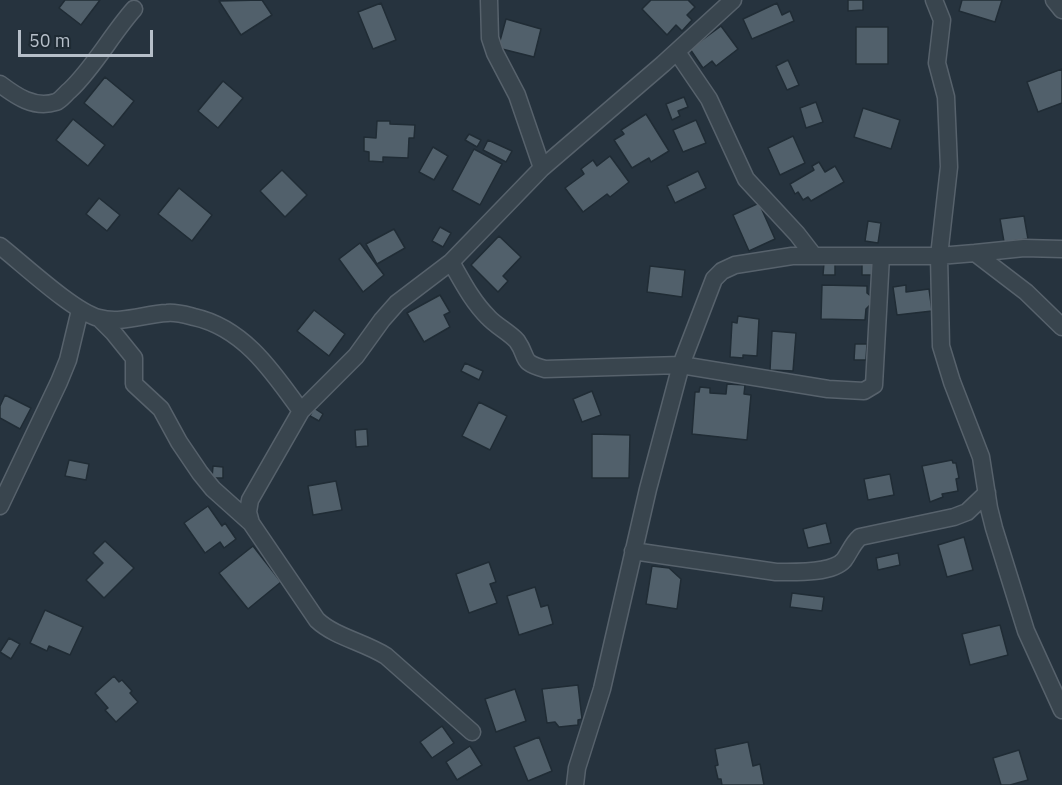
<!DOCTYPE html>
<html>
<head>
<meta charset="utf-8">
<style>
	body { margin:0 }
	#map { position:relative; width:1062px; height:785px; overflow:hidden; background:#26333e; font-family:"IBM Plex Sans",sans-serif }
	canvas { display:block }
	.scale { position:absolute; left:18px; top:30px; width:135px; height:27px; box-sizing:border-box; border:3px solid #b6bfc9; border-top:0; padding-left:8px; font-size:18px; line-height:21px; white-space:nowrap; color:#b6bfc9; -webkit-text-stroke:4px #1e2a33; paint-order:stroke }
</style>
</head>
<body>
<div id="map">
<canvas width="1062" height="785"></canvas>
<div class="scale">50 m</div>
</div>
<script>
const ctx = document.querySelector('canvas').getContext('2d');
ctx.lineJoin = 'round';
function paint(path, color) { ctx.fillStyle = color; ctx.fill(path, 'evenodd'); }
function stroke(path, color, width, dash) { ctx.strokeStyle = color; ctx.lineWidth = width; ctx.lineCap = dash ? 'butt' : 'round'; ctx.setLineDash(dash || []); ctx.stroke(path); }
const building = new Path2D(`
	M65,0H100L81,25L59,8Z
	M262,0L272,15L241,35L219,1Z
	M651,0H688L695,7L687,15L692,20L682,31L676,25L667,35L642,9Z
	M848,0H863V10L848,11Z
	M962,0H1002L995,22L959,11Z
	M381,3L396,40L373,49L358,12Z
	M777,3L782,15L790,11L794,21L752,39L743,19Z
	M506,19L541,29L534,57L498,48Z
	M721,26L738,49L716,66L712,61L703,68L690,49Z
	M856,27H888V64H856Z
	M788,60L799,85L787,90L776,66Z
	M1062,69V103L1038,112L1027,82Z
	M105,77L134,101L113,127L84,103Z
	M223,81L243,98L218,128L198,111Z
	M684,97L688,107L678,111L680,116L672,120L666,104Z
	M816,102L823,122L806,128L800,108Z
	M863,108L900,120L891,149L854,137Z
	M646,114L669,151L651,162L649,158L632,168L614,140L624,134L621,130Z
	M73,119L105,145L88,166L56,140Z
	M696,120L706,143L683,152L673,130Z
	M377,121H390V124L415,125L414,138H409L408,158L383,157V162L369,161V152L364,151V137L376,138Z
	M469,134L481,140L477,147L465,140Z
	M793,136L805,163L780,175L768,148Z
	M488,140L512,151L506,162L483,150Z
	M433,147L448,156L434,180L419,172Z
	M474,149L502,164L480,205L452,190Z
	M610,156L629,182L610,197L607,194L583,212L565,188L584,174L581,169L593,160L597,166Z
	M819,162L825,172L835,166L844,182L811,201L808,197L803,200L798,192L795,194L790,184L814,170L812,166Z
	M282,170L307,195L285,217L260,191Z
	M698,171L706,188L675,203L667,186Z
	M179,188L212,215L192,241L158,214Z
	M99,198L120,215L107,231L86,214Z
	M759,203L775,239L749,251L733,215Z
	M1024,216L1028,239L1004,242L1000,219Z
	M868,221L881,223L878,243L865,241Z
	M440,227L451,233L443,247L432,241Z
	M394,229L405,248L377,264L366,244Z
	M499,236L521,257L503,276L508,281L498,292L471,265Z
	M360,243L384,275L363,292L339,259Z
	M824,263L835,264V275H823Z
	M862,263H873V275H862Z
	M650,266L685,270L682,297L647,292Z
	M822,285L867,286V293L872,297L871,304L866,309L865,320L821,319Z
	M906,285V292L929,289L932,311L897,315L893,287Z
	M440,295L450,312L444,315L450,327L424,342L407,313Z
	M314,310L345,334L329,356L297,331Z
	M738,316L759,319L757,356L743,355V358L730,357L732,322L737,323Z
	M772,331L796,333L793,371L770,370Z
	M855,344H867L866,360H854Z
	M465,363L483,371L479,380L461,371Z
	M727,384L745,385L744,394L751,395L747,440L692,434L695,392H699L700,387L710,388V393L726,394Z
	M592,391L601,415L582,422L573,399Z
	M5,395L31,408L20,429L0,418V406Z
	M479,402L507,416L490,450L462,436Z
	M314,408L323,414L319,421L310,416Z
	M367,429L368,446L356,447L355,430Z
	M592,434L630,435L629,478H592Z
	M69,460L89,464L86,480L65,476Z
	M952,460L953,463H956L959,478L956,479L958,491L942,494L943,497L930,502L922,466Z
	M213,466L223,467V478H212Z
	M890,474L894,495L868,500L864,479Z
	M336,481L342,510L313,515L308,486Z
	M208,506L222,526L225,523L236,539L224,548L220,542L205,553L184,523Z
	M826,523L831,543L808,548L803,529Z
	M964,537L973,570L947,577L938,545Z
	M105,541L134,568L104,598L86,580L103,563L93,553Z
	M253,546L281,582L248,609L219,573Z
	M898,553L900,565L878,570L876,558Z
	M489,562L496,582L490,584L497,603L469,613L456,574Z
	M652,566L669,568L681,579L677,609L646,604Z
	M535,587L541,607L548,605L553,624L519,635L507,596Z
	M792,593L824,597L822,611L790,607Z
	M45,610L83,627L70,655L49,646L47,651L30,643Z
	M1000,625L1008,655L970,665L962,634Z
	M9,638L20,644L11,659L0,652Z
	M114,676L119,682L122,680L132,691L130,693L138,702L116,722L105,710L108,708L95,693Z
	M578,685L582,719L578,720V725L559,727L555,722L547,723L542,689Z
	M515,689L526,721L496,732L485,699Z
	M442,726L454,743L432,758L420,742Z
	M539,737L552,771L528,781L514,747Z
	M748,742L753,766L760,764L764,785H722L721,779H718L715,766L718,765L715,749Z
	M470,746L482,765L457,780L446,762Z
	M1019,750L1028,780L1010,785H1001L993,758Z`);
paint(building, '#51606b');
stroke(building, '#202c35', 1.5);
const minor = new Path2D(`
	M489,0L490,38L495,53L517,95L542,168
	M934,0L942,20L937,63L946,97L949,167L939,256L941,346L952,382L981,457L989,508L994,528L1026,631L1062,710
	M1054,0L1062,10
	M677,52L709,99L746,179L797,234L814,256
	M0,84C16,96 34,109 56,102C61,100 66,93 70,90C95,66 111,35 134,9
	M0,246C23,264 74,312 99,318C121,324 145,314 167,313C176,312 186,315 194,317C244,328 273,372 301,411
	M975,253L1024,248L1062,249
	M451,262C462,281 472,301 488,317C496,326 509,332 517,341C529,358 519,362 545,369L681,365L828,389L864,391L874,385L881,256
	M99,318L113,332L134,358V384L161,409L179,442L200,473L213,489L251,523
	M0,506L59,382L68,360L80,310
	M633,551L776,572C793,572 832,574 844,560C850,552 852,544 860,537L954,517L967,512L987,493
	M472,732L386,656C364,642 335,637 317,620L251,523L248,512L250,500L301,411L356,356L382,320L397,303L451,262L542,168L663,64L733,0
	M575,785L577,768L602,689L648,489L681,365L714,279L722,271L735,265L792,256H939L975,253L1026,292L1062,327`);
stroke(minor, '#57626c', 19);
stroke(minor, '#39454e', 16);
</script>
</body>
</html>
